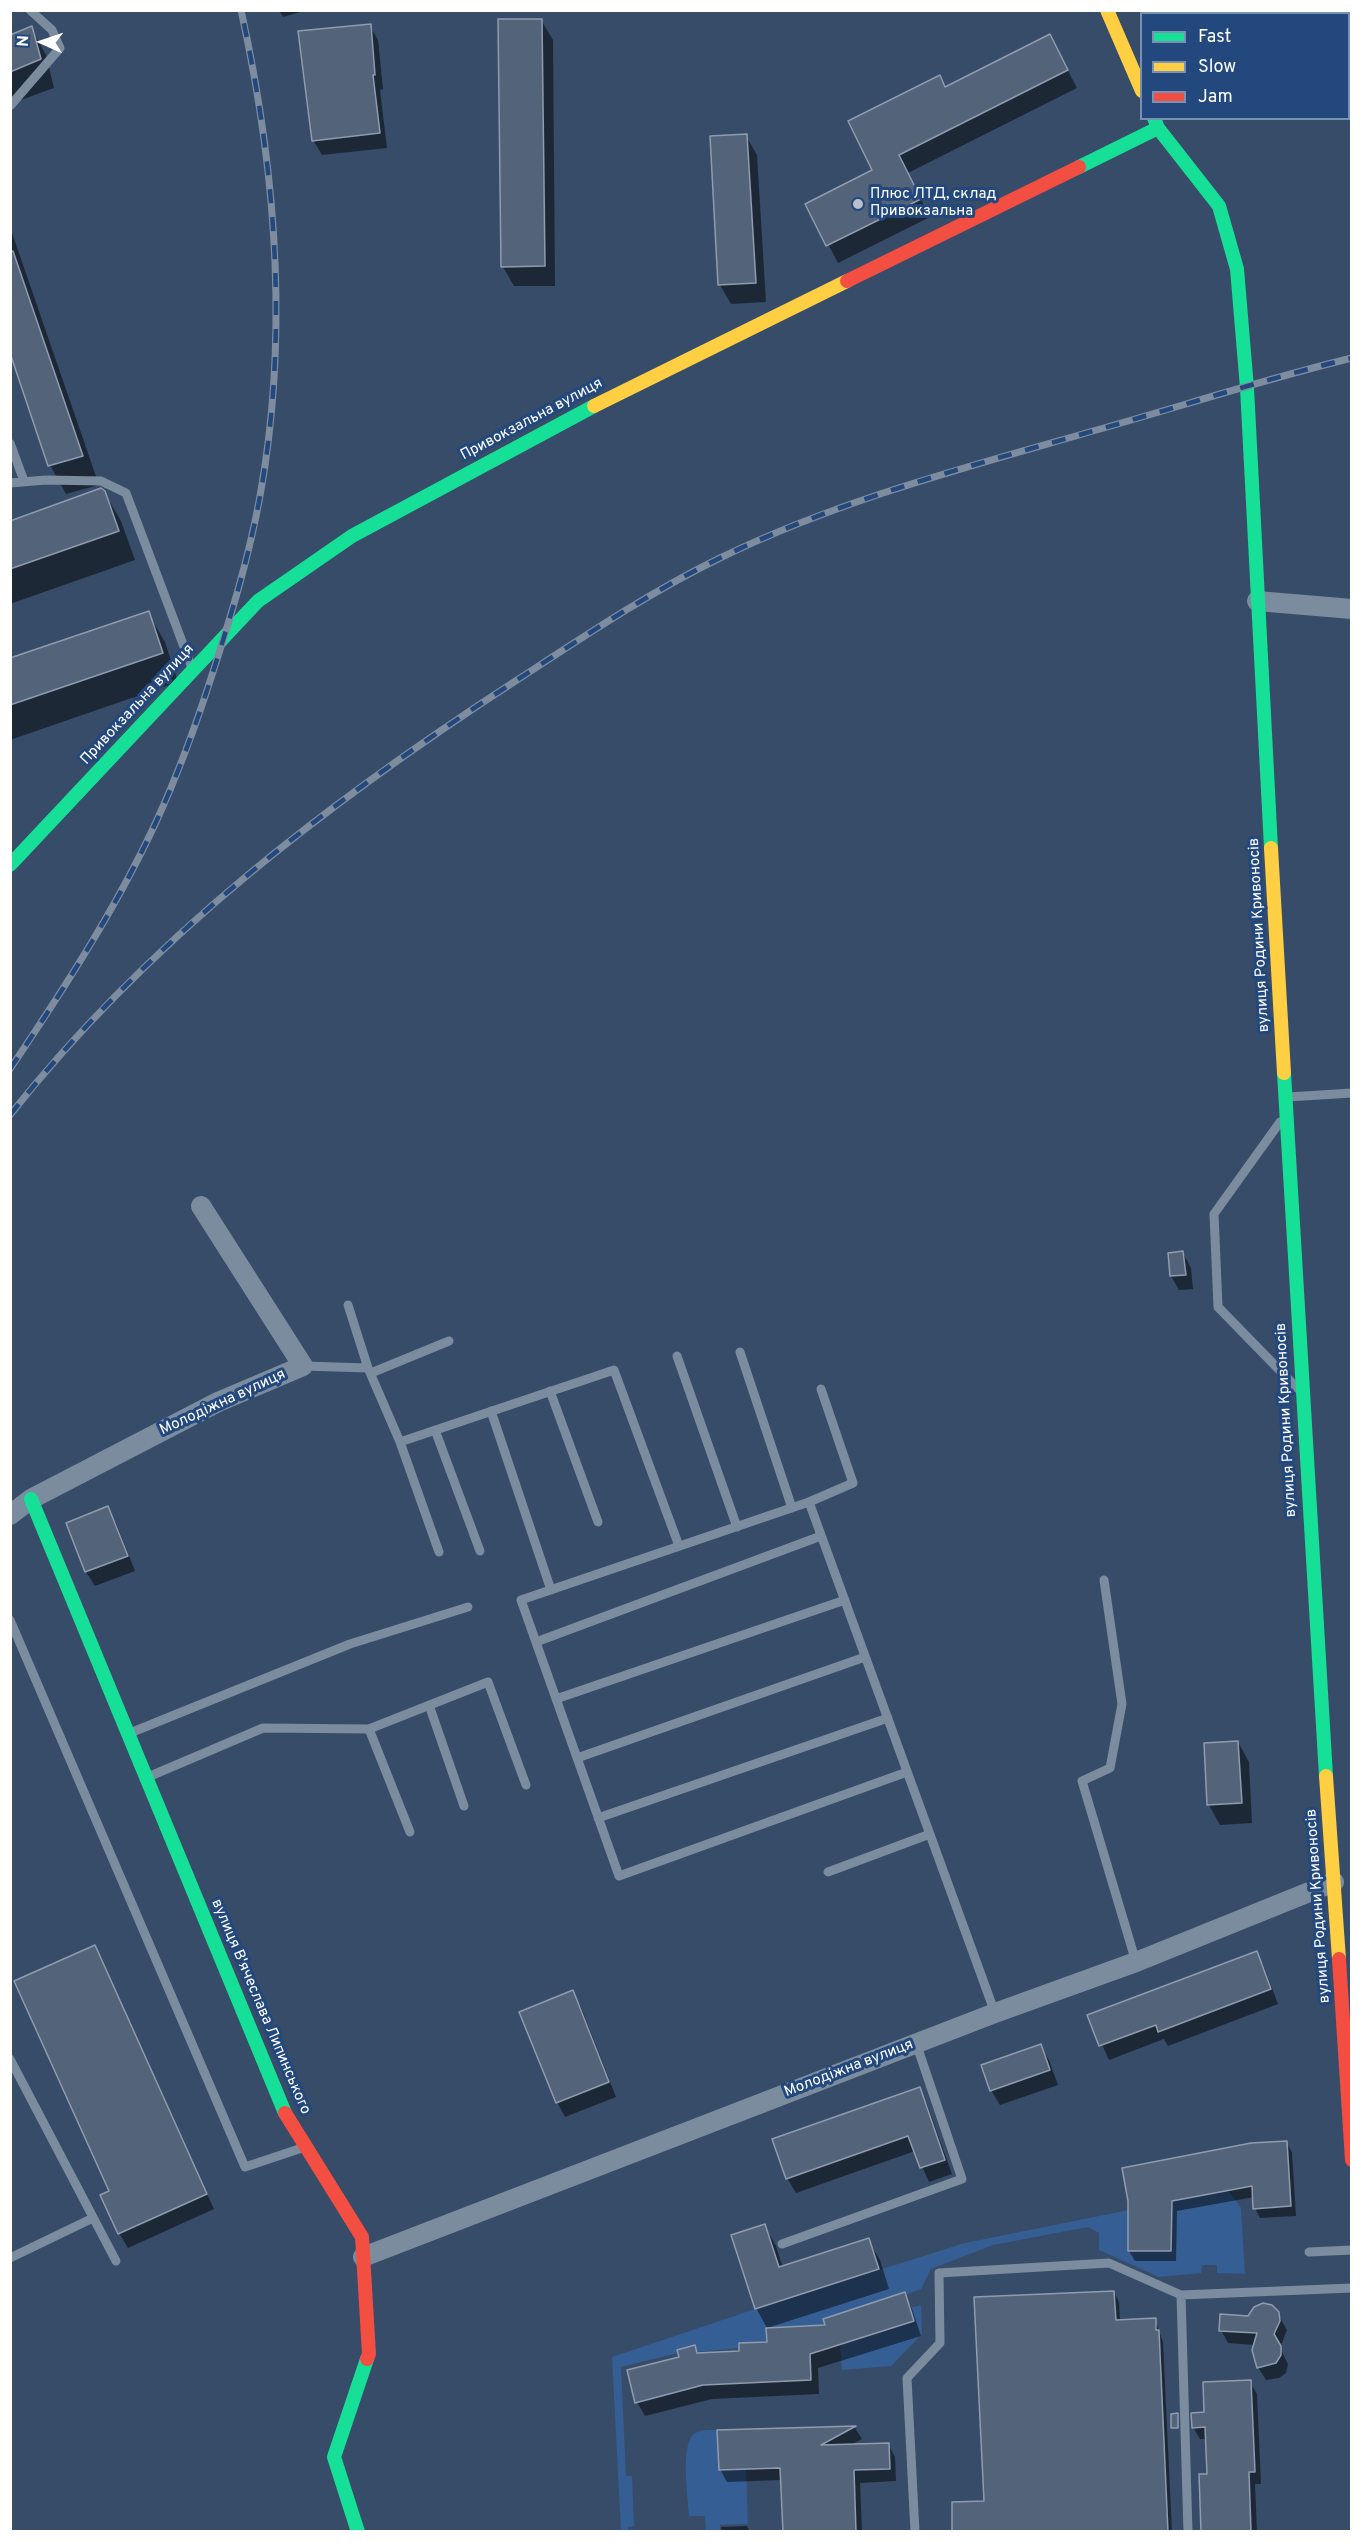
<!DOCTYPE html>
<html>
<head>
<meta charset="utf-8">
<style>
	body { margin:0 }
	#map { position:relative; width:1362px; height:2542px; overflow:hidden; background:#374c68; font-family:Overpass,sans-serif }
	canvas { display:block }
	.frame { position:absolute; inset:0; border:12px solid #fff; pointer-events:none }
	.legend { position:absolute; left:1140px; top:12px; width:210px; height:108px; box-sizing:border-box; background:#22487d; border:2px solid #7a91b1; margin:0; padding:8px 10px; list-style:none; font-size:18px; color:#fff }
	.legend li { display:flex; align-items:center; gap:12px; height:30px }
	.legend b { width:30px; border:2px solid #7a91b1 }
	.north { position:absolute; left:12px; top:12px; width:60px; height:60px; -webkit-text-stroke:4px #22487d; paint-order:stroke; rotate:273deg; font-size:16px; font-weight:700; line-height:24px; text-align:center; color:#fff }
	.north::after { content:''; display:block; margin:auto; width:21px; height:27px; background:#fff; clip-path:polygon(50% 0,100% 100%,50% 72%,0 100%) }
</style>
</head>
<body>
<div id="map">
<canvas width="1362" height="2542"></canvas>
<div class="frame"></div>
<ul class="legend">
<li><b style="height:8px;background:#16e098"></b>Fast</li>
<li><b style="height:8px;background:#ffcf43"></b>Slow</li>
<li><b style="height:8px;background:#f24e42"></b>Jam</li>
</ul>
<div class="north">N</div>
</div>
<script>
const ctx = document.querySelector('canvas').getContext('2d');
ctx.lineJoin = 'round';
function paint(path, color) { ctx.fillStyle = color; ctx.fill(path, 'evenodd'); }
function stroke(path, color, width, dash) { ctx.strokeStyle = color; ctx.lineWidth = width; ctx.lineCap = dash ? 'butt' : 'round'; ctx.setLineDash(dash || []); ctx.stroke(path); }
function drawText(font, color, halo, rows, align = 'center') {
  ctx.font = font + ' Overpass,sans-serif'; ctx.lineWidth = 6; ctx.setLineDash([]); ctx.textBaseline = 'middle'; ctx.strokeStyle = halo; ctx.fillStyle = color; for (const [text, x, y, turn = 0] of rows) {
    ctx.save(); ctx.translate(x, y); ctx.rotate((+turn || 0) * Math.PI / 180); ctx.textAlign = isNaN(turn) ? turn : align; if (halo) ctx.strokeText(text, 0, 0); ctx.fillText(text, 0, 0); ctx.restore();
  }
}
paint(new Path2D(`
	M1228,2190L1241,2208L1245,2274L1217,2273V2265H1202L1201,2273L1159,2277L1099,2250V2233L1088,2227L993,2245L931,2269L921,2289L905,2295L904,2293L823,2319L825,2326L767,2336V2350L758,2342L739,2343V2348L696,2352L694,2345L677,2350L678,2353L621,2367L626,2476H632L634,2526L628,2527V2531H621L612,2357L755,2309L965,2243Z
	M921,2305L922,2334L891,2366L842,2370L840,2345L913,2321L910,2308Z
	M717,2430L719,2469L746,2468L748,2524L720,2525V2531H706L705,2516H689C688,2498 680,2445 694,2434C700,2429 709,2430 717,2430Z`), '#355e94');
paint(new Path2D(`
	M279,10H307L283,17Z
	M541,20L553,40L555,286H514L503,267Z
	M370,26L378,40L383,89L380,90L387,148L322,155L313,140Z
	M31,28L46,55L54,88L10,104V36Z
	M1050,36L1077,88L908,173L930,217L838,263L807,204L874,170L945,88Z
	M746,136L757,155L766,302L731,304L720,285Z
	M10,227L99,485L66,494L50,465L10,348Z
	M104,492L121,521L135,560L10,604V522Z
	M148,613L165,642L178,682L10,740V660Z
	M1183,1253L1191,1268L1193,1289L1179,1290L1171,1276Z
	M108,1508L116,1523L135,1571L95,1586L86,1572L68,1524Z
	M1238,1742L1249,1762L1252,1823L1220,1825L1209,1805L1206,1744Z
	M94,1947L214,2209L128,2248L119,2233L111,2192Z
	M1256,1953L1264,1967L1278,2004L1168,2046L1164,2039L1109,2060L1089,2016Z
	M572,1992L581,2007L616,2097L565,2117L557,2102Z
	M1040,2045L1049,2060L1058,2085L1000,2105L991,2090Z
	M919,2089L927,2104L952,2174L929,2182L915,2151L796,2193L787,2178Z
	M1286,2142L1292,2152L1296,2216L1260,2218L1255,2208L1254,2197L1177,2211L1176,2261H1135L1129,2251V2201Z
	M765,2226L776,2246L783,2268L868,2240L880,2260L889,2289L767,2328L756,2308Z
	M1114,2292L1119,2302L1120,2321L1155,2320L1163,2342L1172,2532H954L985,2502Z
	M904,2294L912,2309L921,2336L818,2368L819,2394L712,2399L645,2416L637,2402L694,2347L698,2355L741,2353L827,2327Z
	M1275,2309L1287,2330L1280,2348L1288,2364L1286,2373L1279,2378L1266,2380L1258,2367L1255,2345L1228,2343L1221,2330Z
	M1250,2382L1257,2394L1261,2484H1255L1257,2532H1203L1208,2475L1207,2439H1200L1193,2427L1206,2414Z
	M855,2428L862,2439L849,2446L888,2444L895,2457L896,2481L860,2483L862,2532H784L782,2480L727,2482L720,2469L719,2431Z
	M747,2526L750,2532H722L721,2527Z`), '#0007');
const building = new Path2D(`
	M498,19H542L545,266L501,267Z
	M371,24L375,75H373L380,133L312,141L298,31Z
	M32,26L41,59L10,72V35Z
	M1050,34L1068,70L899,155L921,199L826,246L805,204L872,170L848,121L940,75L945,87Z
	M747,134L756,283L718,285L710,136Z
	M13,251L83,456L48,466L10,353V252Z
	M101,488L105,491L119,531L10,569V521Z
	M149,611L163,653L10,705V658Z
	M1183,1251L1186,1275L1170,1276L1168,1253Z
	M108,1506L128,1556L85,1572L66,1523Z
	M1238,1741L1242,1803L1207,1805L1204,1743Z
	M95,1945L207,2194L118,2234L100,2195L109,2191L14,1981Z
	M1257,1951L1271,1989L1158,2032L1156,2025L1099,2046L1087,2015Z
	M573,1990L609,2082L556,2103L519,2012Z
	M1041,2044L1050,2070L990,2091L981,2065Z
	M920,2087L945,2160L920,2168L908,2136L786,2179L772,2139Z
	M1287,2141L1291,2206L1253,2209L1252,2186L1172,2201L1171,2251H1128V2201L1122,2168L1251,2143Z
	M765,2224L779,2267L869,2238L879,2269L755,2309L731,2235Z
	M1114,2291L1116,2320L1156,2318V2330H1159L1168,2532H952V2502L984,2501L974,2297Z
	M905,2292L914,2321L810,2354L811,2380L703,2385L635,2403L627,2370L679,2357L677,2350L695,2345L697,2353L739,2351V2343L767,2342L766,2328L825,2325L823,2319Z
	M1263,2303L1272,2305L1279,2312L1280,2321L1274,2334L1281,2346V2355L1276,2363L1257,2368L1252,2350L1257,2333L1219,2331L1220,2314L1248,2316L1254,2307Z
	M1251,2380L1255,2472H1249L1251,2532H1201L1199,2474H1207L1205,2427L1192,2428L1191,2413L1204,2412L1203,2382Z
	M1178,2413V2428H1171V2414Z
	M856,2426L821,2445L889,2443L890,2469L854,2470L856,2532H783L780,2468L719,2470L717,2430Z`);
paint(building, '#52637a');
stroke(building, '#909cae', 1.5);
stroke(new Path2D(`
	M10,106L60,48L52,30L30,10
	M10,443L24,481
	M10,483L46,480L101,481L126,493L192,668
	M1288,1097L1352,1093
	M1280,1122L1214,1214L1218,1307L1297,1388
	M348,1305L368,1368L400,1442L614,1370L679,1546
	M740,1352L792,1508
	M677,1356L737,1527
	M303,1366L368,1368
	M371,1373L449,1341
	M821,1389L853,1483L809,1502L521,1600L619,1876L907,1772
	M550,1391L598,1522
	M491,1411L551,1590
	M435,1430L480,1551
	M400,1442L439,1552
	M809,1502L995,2013
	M1104,1580L1122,1704L1110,1768L1082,1781L1136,1962
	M10,1620L245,2167L302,2148
	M536,1642L821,1536
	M556,1699L845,1600
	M429,1705L464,1806
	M369,1729L410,1832
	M130,1733L350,1644L468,1607
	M577,1758L865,1657
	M148,1777L263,1728L369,1729L488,1682L526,1785
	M598,1818L888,1718
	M828,1872L930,1834
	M10,2059L116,2261
	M782,2244L962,2179L916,2043
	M1309,2252L1352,2250
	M10,2258L93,2218
	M915,2532L907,2378L940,2343L939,2273L1109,2263L1181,2295
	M1188,2532L1181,2295L1352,2288`), '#7c8c9f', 9);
stroke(new Path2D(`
	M1257,601L1352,609
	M10,1515L31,1499L218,1402L303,1366L201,1206
	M363,2257L995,2013L1136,1962L1334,1882`), '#7c8c9f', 20);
stroke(new Path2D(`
	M1154,118L1158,128L1219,206L1237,269L1247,388L1271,848
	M1079,167L1158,128
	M10,865L258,601L352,536L594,406
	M1284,1073L1326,1776
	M31,1499L285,2113
	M358,2532L334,2457L367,2359`), '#16e098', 14);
stroke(new Path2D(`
	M1107,10L1142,91
	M594,406L847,281
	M1271,848L1284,1073
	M1326,1776L1339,1959`), '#ffcf43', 14);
stroke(new Path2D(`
	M847,281L1079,167
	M1339,1959L1352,2160
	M285,2113L362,2237L369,2354L367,2359`), '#f24e42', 14);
const rail = new Path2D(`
	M10,1069C63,990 116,909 156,822C178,774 196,725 212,675C231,616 249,557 260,496C289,336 276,169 241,10
	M10,1115C149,939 330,801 517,680C583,637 650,592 720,558C839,500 967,467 1093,431C1179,407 1265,379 1352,358`);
stroke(rail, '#7e8c9f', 7);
stroke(rail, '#22487d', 4.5, [14]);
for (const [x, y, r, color] of [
	[858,204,6,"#b9c0ca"]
]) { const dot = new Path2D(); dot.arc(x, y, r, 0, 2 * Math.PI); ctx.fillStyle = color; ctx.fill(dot); stroke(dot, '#22487d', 2); }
drawText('15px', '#fff', '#22487d', [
	["Плюс ЛТД, склад",870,195],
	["Привокзальна",870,212]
], 'left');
drawText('15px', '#fff', '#22487d', [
	["Привокзальна вулиця",532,420,-28],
	["Привокзальна вулиця",138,705,-47],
	["вулиця Родини Кривоносів",1260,935,-93],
	["Молодіжна вулиця",223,1403,-25],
	["вулиця Родини Кривоносів",1287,1420,-93],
	["вулиця Родини Кривоносів",1319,1906,-94],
	["вулиця В'ячеслава Липинського",260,2007,67],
	["Молодіжна вулиця",849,2069,-21]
]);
</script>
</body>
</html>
